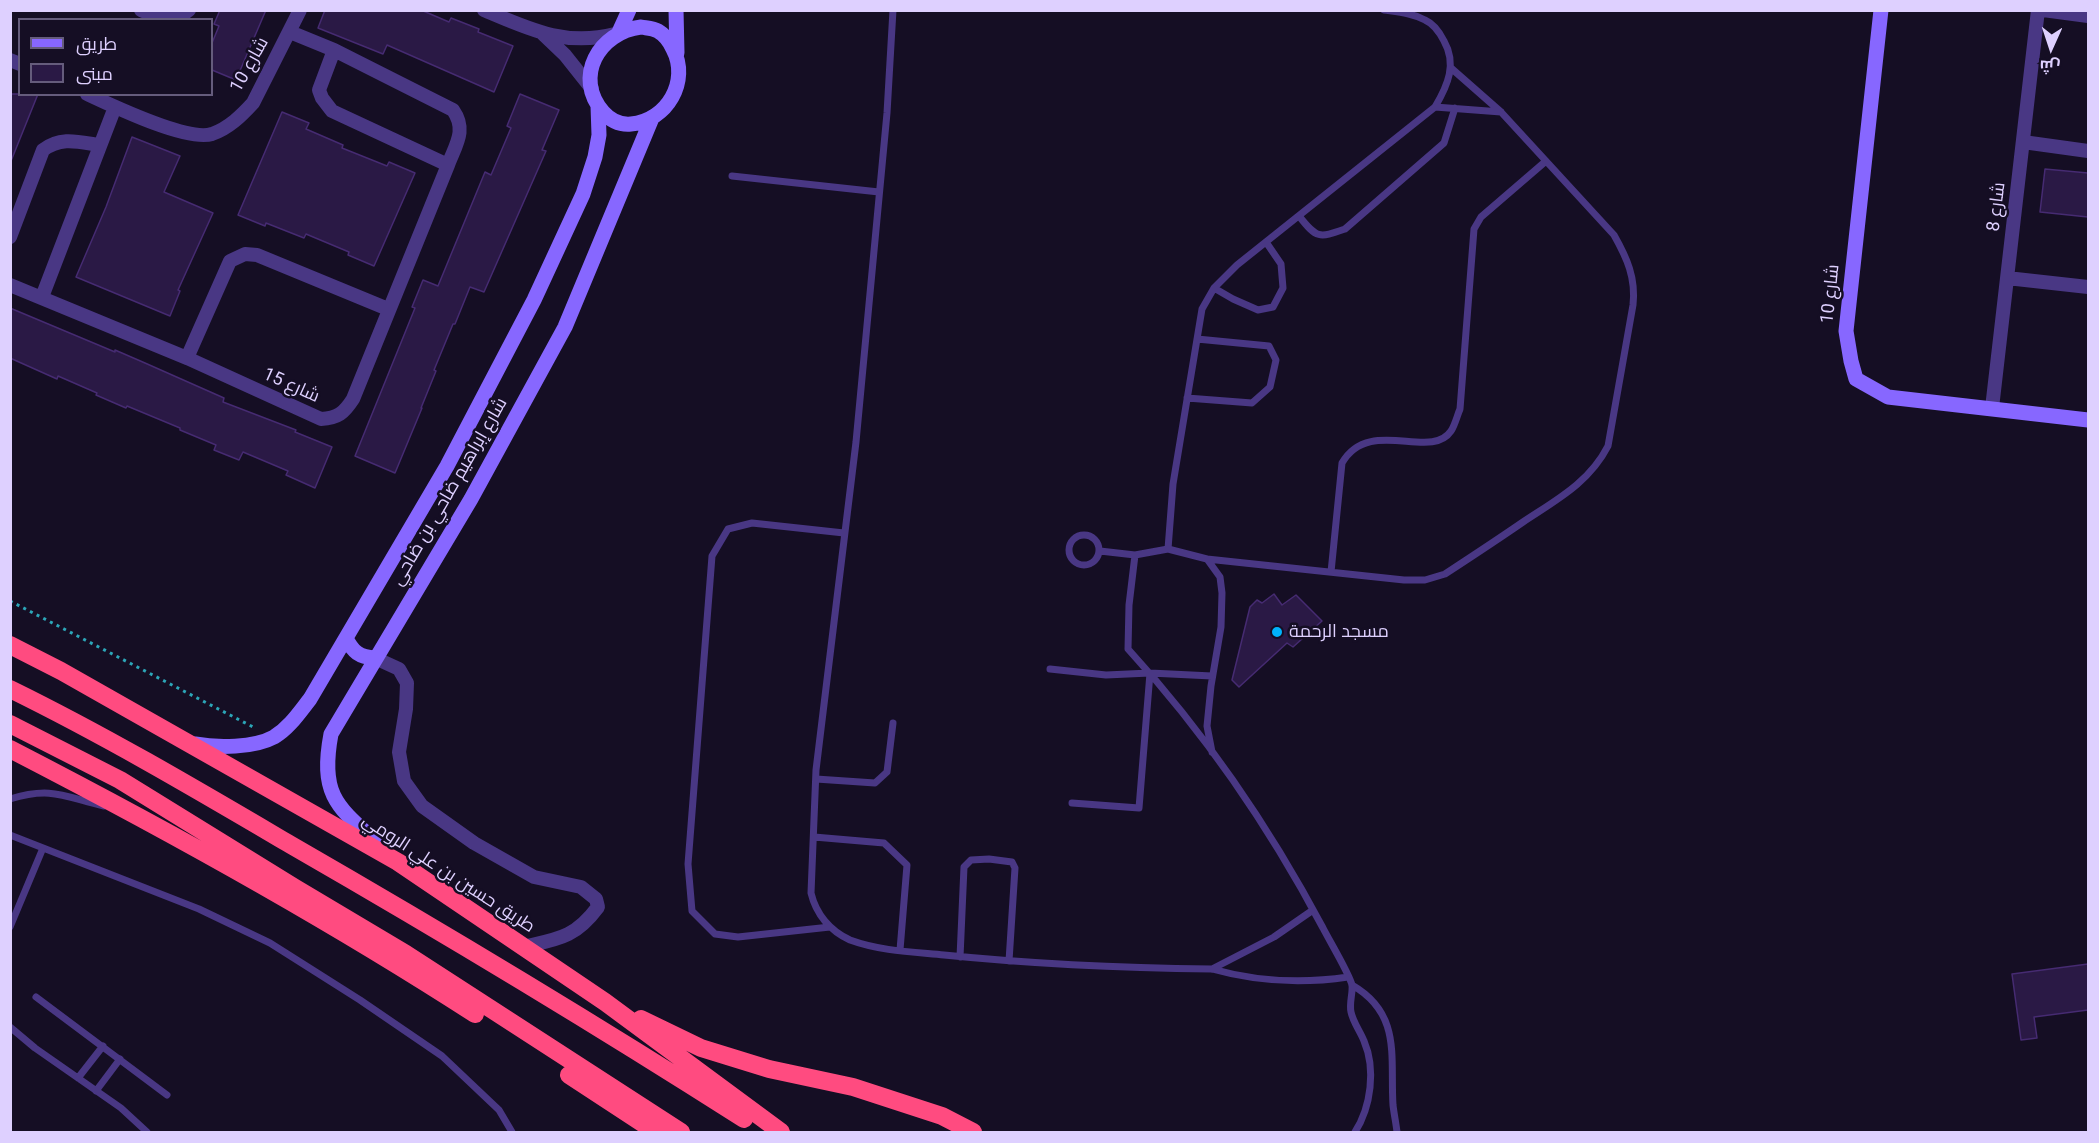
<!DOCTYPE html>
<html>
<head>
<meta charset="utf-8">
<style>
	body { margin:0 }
	#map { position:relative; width:2099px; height:1143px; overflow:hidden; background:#150e24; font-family:Roboto,Cairo,sans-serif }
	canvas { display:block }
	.frame { position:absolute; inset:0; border:12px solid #ded0ff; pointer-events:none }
	.legend { position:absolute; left:18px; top:18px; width:195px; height:78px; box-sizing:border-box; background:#150e24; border:2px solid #655c7c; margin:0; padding:8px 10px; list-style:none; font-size:18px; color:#ded0ff }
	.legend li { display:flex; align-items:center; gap:12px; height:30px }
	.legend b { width:30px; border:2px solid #655c7c }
	.north { position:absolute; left:2021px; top:18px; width:60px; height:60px; -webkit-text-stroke:4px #150e24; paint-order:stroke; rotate:183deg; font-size:16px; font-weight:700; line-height:24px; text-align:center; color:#ded0ff }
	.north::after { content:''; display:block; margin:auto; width:21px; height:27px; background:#ded0ff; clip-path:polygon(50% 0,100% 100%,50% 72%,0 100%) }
</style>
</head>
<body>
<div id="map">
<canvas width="2099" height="1143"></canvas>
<div class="frame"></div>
<ul class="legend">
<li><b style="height:8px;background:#8767ff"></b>طريق</li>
<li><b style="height:16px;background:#2a1945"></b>مبنى</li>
</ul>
<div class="north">ش</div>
</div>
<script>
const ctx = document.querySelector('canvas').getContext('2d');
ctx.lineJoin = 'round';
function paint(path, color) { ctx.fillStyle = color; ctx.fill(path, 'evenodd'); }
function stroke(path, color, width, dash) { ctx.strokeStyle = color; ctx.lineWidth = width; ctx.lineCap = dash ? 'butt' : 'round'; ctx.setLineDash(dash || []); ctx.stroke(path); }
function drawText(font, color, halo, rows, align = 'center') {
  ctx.font = font + ' Roboto,Cairo,sans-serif'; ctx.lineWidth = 5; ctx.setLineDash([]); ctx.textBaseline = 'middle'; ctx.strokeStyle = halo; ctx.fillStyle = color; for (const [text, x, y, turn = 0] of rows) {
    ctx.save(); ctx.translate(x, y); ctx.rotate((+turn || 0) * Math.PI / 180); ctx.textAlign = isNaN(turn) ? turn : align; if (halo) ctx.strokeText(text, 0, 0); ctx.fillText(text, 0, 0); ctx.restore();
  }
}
const building = new Path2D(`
	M220,10H266L236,80L212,70V43L219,26L214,24Z
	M325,10H421L449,22L451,18L479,29L478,32L513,46L494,92L387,45L383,54L318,28Z
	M10,94H38L11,161H10Z
	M520,94L559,110L542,150L546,151L484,292L470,287L455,324H453L434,370L436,371L421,408H422L395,473L355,456L415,308L412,307L423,280L438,286L485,172L491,175L511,128L507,126Z
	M282,112L309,123L306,129L343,145L342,148L387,166L389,162L415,173L374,266L348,255L349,252L306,234L304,238L266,223L265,226L238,215Z
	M132,137L180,156L164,192L213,213L178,290L180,291L170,316L76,277L106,207Z
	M2045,169L2088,173V217L2040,212Z
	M10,308L115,352V350L145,363L224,398L223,402L296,430L295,432L332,447L315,488L286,475L288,471L243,452L239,460L214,450L216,445L180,430V428L127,406L126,408L96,395L97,393L58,376L57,379L10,358Z
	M1274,594L1282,605L1296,595L1322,621L1293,647L1287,643L1239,687L1232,680L1250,607L1257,600L1262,603Z
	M2088,964V1010L2034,1017L2037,1038L2021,1040L2012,974Z`);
paint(building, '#2a1945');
stroke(building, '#462b72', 1.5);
stroke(new Path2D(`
	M10,601L255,728`), '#2ca6b8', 3, [3, 4.5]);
stroke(new Path2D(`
	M893,10L887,113L856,442L816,770L811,893C816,914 830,931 850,940C880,951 913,952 944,955C1033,964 1123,968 1212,969C1258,982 1301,984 1348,977
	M1435,107L1501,112
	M732,176L879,192
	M1299,216C1317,239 1319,238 1345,229L1444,143L1455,108
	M1214,288L1233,299L1258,310L1273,307L1283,288L1281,264L1266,242
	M1187,398L1252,403L1270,387L1276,360L1269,346L1197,339
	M1069 550a15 15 0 1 1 30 0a15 15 0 1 1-30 0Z
	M1168,549L1173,484L1202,309L1214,288L1237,265L1435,107C1448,85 1457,64 1444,41C1440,33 1434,24 1425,20C1412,13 1398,12 1384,10
	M1100,551L1135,555
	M1207,559L1404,580H1425L1445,574C1471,557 1497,540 1523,522C1556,500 1589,483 1608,446L1633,305C1636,278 1627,258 1614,235L1501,112L1451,68
	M1331,572L1342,463C1369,416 1431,461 1451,431C1455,425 1457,416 1460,409L1474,229L1481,217L1546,161
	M1050,669L1106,675L1150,673L1212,676
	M1212,752L1207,726L1211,686L1221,627L1222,593L1220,577L1207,559L1168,549L1135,555L1129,605L1128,649C1204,732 1270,828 1323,928C1329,940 1349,973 1352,985C1353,993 1349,1003 1351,1012C1353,1022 1360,1031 1364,1041C1376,1069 1371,1107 1355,1132
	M816,779L875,783L887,772L893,723
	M10,799C52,786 65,797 104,806
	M1072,803L1139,808L1150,673
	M10,835L199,909L270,943L360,1000L442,1056L499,1110L512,1132
	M814,837L884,843L907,865L900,950
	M10,927L43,848
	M830,927L738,937L715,934L692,911L688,864L712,556L728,529L752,523L844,533
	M960,957L964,867L971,860L989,859L1012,862L1015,868L1009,961
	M1212,969L1274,937L1313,910
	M1352,985C1402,1014 1390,1057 1393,1105C1394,1114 1396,1123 1397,1132
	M36,997L167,1095
	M10,1027L35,1048L121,1108L147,1132
	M78,1078L103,1046
	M96,1091L120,1059`), '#493784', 7);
stroke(new Path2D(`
	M141,10C158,17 174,24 189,10
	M484,10C529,29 565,47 615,34
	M2043,10L2088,16
	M543,34L565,55L592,89
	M334,50L319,90L322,98L332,111L448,165
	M10,60L20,64
	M87,94C113,106 187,142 212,134C229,128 241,116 253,103L300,10
	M2023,142L2088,151
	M10,237L43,150C61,136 79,142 99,145
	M2007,278L2088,287
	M10,285L187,358L321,419C338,418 344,413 353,399L448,165C456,144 467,130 453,110L334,50L290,32
	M42,297L115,107
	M187,358L230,261L245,254L257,255L388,309
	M1992,408L2038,10
	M375,658L399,669L407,683L406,709L399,752L404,781L422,806L474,843L534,877L581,887L596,899L598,907C575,938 558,939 523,947`), '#493784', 14);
stroke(new Path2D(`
	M676,10L677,53
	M1881,10L1846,331L1851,361L1856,379L1888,397L2088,420
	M641,27C646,28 653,28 658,31C665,35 670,42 673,49C690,81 667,121 631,124C620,125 610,120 603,112C573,77 599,32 641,27Z
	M619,32L629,10
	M346,638C353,652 359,657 375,658
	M195,744C217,748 254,748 274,737C289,728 299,713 310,699L447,466L534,300L583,194L595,157L599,135L598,106
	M383,848C339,808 319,798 331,734L471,499L565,327L652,118`), '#8767ff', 15);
stroke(new Path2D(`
	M10,645L61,671L398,862L605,1002L781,1132
	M10,689C106,736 199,791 291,845C444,933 595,1024 744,1119
	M10,724L120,780L295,888L406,954L681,1132
	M10,749C169,831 325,917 475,1014
	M641,1019L701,1048L769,1069L853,1087L942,1116L973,1132
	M569,1075L656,1132`), '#ff4b80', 18);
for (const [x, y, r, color] of [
	[1277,632,6,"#00b3fb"]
]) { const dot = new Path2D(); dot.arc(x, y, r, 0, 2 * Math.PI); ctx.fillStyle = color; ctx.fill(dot); stroke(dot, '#150e24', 2); }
drawText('18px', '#ded0ff', '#150e24', [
	["شارع 10",250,65,-61],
	["شارع 8",1997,207,-83],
	["شارع 10",1831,294,-84],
	["شارع 15",291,386,24],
	["شارع إبراهيم ضاحي بن ضاحي",450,492,-60],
	["طريق حسين بن علي الرومي",448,874,33]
]);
drawText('18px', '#ded0ff', '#150e24', [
	["مسجد الرحمة",1289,632]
], 'left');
</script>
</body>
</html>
